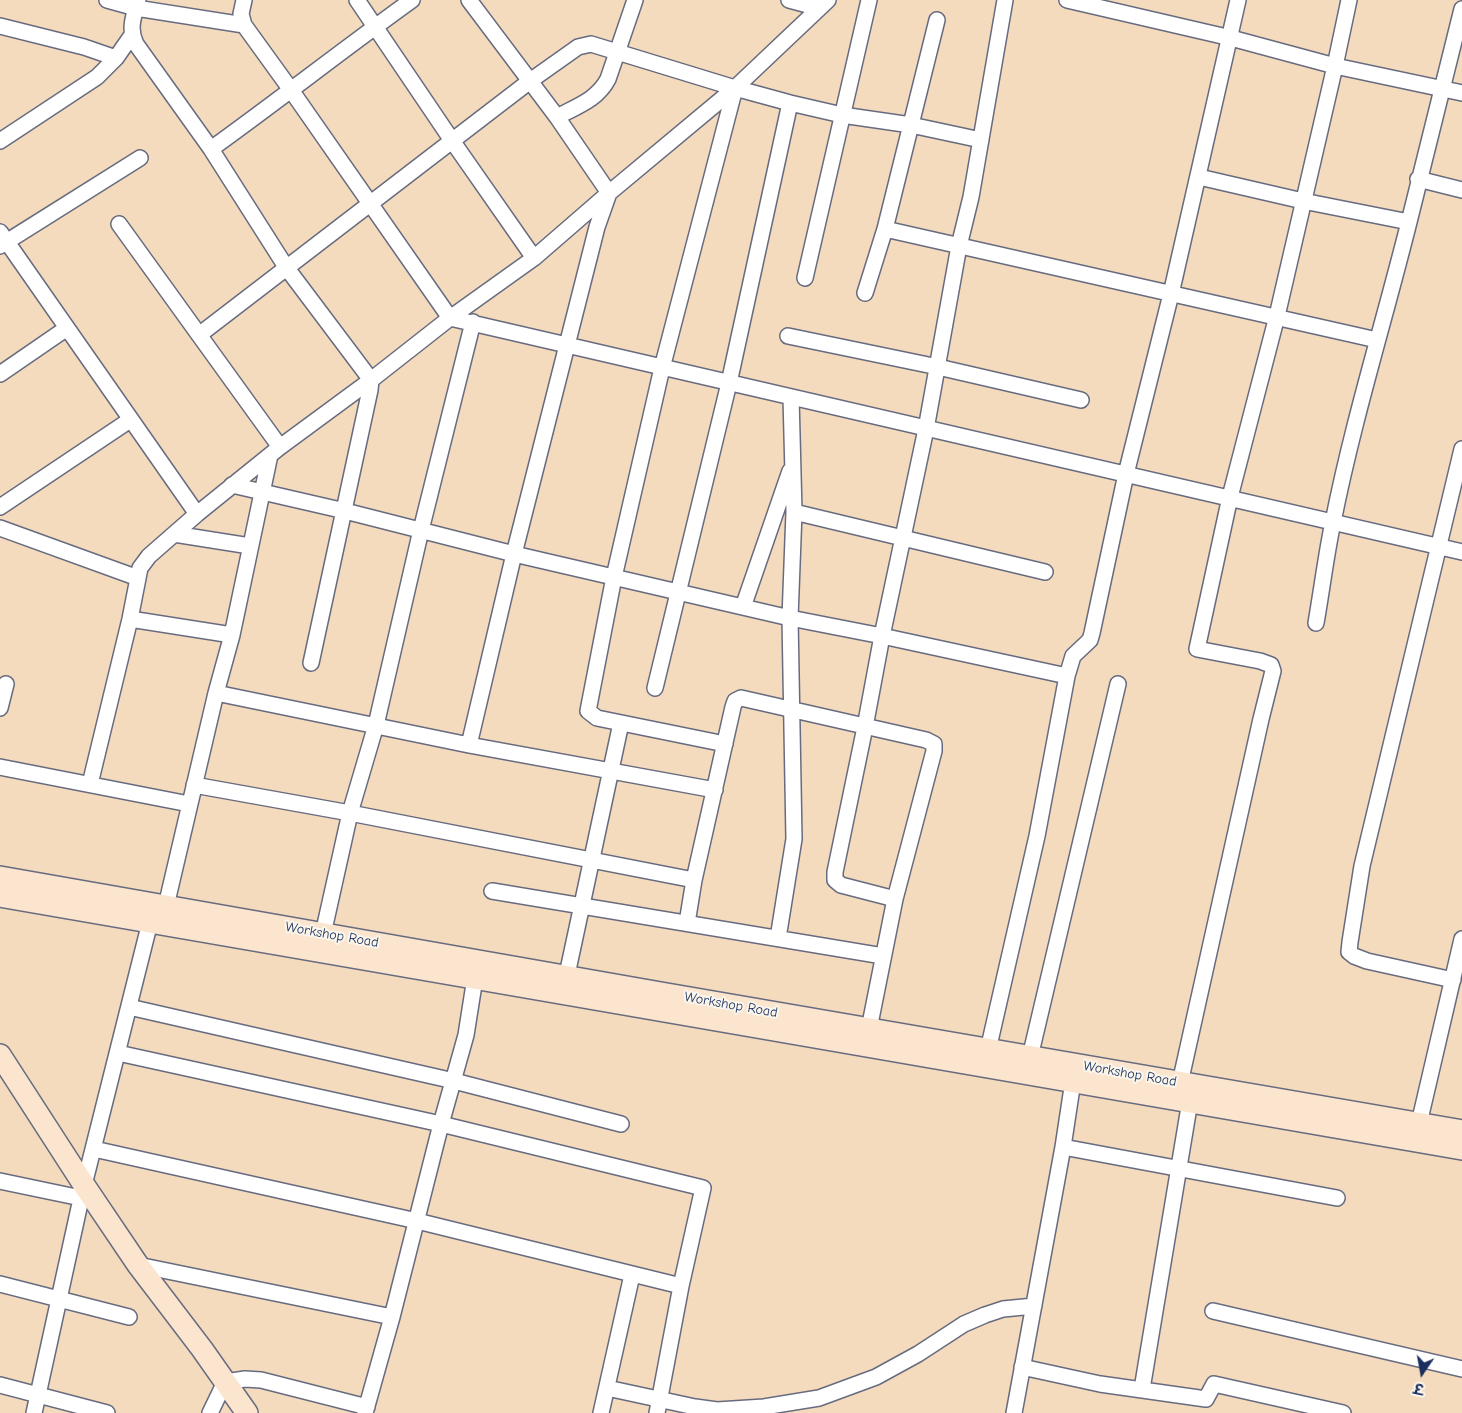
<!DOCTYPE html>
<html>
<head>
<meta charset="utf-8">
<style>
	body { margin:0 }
	#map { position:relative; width:1462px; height:1413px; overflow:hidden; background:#f4dbbd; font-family:"Comic Neue","Playpen Sans Deva",sans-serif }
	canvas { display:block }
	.north { position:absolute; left:1397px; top:1348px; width:50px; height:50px; -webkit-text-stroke:4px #fbf7ec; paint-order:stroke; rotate:192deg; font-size:14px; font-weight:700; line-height:20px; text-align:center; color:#1b2f5e }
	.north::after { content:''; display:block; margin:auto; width:18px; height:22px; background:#1b2f5e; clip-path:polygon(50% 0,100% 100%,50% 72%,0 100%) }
</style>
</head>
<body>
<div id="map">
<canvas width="1462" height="1413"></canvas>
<div class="north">उ</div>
</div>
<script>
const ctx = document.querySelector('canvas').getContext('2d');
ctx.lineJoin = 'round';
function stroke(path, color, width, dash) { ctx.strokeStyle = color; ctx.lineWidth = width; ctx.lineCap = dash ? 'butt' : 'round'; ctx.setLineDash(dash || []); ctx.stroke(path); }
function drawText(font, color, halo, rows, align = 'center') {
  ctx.font = font + ' "Comic Neue",sans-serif'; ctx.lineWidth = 4; ctx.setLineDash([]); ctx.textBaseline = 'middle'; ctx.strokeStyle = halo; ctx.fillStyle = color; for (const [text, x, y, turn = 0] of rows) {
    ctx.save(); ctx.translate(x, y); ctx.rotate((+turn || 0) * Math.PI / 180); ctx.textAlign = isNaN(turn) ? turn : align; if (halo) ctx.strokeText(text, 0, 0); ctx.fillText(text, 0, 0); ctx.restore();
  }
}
const street = new Path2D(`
	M107,0L136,8L244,25L241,14L244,0
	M138,0C134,16 128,28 136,44L211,149L286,267L371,380L370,390L311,663
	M357,0L453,142L534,258
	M469,0L557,117L609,193L597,227L514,554L469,745
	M789,0L819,8
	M1067,0L1231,38L1335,66L1462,93
	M244,25L291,90L450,318L1462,552
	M0,26L84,47L116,58
	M557,117C577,106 597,100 608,79L635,0
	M0,141L97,77L116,58L132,35
	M211,149C279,100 344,49 412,0
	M1199,177L1303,201L1409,222
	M1418,179L1462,190
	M119,224L280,447
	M885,229L1377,340
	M0,232L197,514
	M0,246L140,158
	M805,278L869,0
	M865,293L885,229L937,20
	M199,335L530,81L578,47L591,44L735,88L790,103L842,115L911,125L981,140
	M788,336L938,367L1081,400
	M0,374L67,328
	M232,485L345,511L514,554L790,618L882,636L1067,676
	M0,507L130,420
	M794,512L1045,572
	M0,528L138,578
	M174,534L250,546
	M743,607L790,471
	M130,619L232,635
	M1316,623C1322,589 1326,555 1333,522C1353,421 1384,322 1409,222C1426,151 1445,80 1462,9
	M655,688L729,383L790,103
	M216,693L469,745L715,790
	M0,708L6,684
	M725,744L597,718L588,711L614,577L662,368L735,88
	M0,767L189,804
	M90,784L130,619L140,568L149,556L197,514L280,447L371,380L450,318L534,258L609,193L735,88L828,0
	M194,785L350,813L694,880
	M492,891L883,956
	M166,906L216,693L232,635L270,455
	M687,923L694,880L733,707L735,701L741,698L926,740L934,744V751L895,899
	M323,934L350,813L376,725L421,530L473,322
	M778,938L794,839L790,618L794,512L791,397
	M1453,980L1367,961L1354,956L1349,952L1350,942L1362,866L1462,449
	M565,984L621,723
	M129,1007L454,1081L621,1124
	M869,1029L895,899L841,885L835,880V872L865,727L882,636L926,429L959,246L971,197L1005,0
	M988,1050L1037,836L1067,676L1073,656L1090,640L1092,633L1126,474L1171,294L1238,0
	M118,1053L441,1124L703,1188L681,1286L657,1413
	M1030,1057L1118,684
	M1180,1083L1261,719L1273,671L1271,665L1260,661L1197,649L1230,497L1277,316L1335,66L1349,0
	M1417,1132L1462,939
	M1063,1147L1337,1198
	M94,1149L417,1221L681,1286
	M0,1181L81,1198
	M138,1265L392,1317
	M0,1284L129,1317
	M1213,1311L1462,1369
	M1022,1367L1100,1384L1206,1399L1214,1384L1343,1413
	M0,1385L107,1413
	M607,1388L695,1407L717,1410L764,1407L819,1398L876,1377L918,1354L964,1324L985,1315L1003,1309L1034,1306
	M1142,1389L1190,1101
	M34,1413L84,1185L150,922
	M210,1413L225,1382L245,1379L261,1380L367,1407
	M365,1413L392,1317L441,1124L466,1035L475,978
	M601,1413L632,1275
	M1014,1413L1063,1147L1073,1081`);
const secondary = new Path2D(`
	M0,877L661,993L1462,1131
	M0,896L1462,1149
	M0,1055L84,1185L138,1265L202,1349L247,1413`);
stroke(street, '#676b7f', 18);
stroke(secondary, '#676b7f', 24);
stroke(street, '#fff', 15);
stroke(secondary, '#fce5cf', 21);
drawText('14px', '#1b2f5e', '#fbf7ec', [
	["Workshop Road",332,935,10],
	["Workshop Road",731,1005,10],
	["Workshop Road",1130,1074,10]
]);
</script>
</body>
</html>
